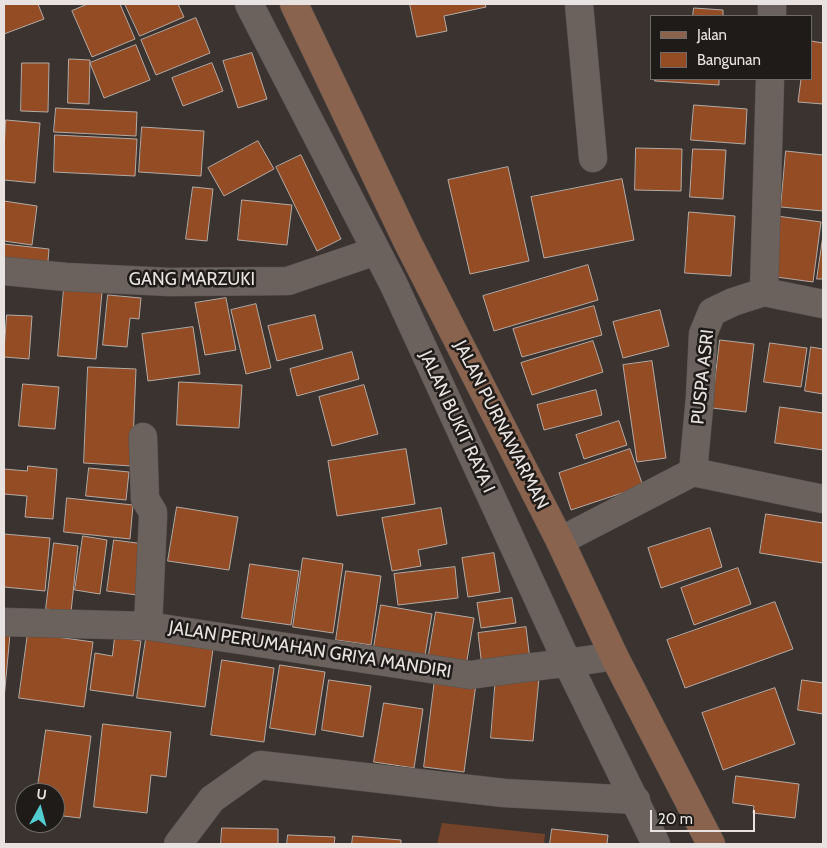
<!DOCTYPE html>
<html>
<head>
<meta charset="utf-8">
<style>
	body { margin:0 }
	#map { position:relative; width:827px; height:848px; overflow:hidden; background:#3b332f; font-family:Cabin,sans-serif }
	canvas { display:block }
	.frame { position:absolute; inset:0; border:5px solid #e8e3e0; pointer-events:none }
	.legend { position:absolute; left:650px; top:15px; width:162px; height:65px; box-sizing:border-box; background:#1f1b19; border:1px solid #6f6b69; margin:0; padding:6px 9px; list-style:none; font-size:15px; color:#e8e3e0 }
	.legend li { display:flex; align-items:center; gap:10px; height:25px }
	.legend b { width:25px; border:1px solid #6f6b69 }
	.north { position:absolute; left:15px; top:783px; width:50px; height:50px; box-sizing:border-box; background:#1f1b19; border:1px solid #6f6b69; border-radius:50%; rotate:7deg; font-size:14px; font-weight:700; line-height:20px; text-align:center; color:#e8e3e0 }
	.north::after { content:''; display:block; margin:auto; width:18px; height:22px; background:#52cdcf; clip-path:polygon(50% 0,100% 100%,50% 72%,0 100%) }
	.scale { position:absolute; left:650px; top:810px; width:105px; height:22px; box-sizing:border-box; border:2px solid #e8e3e0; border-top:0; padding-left:6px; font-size:15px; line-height:18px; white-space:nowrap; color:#e8e3e0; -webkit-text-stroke:4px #1f1b19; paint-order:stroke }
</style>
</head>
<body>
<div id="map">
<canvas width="827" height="848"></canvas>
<div class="frame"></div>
<ul class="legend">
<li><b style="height:6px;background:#89634e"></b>Jalan</li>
<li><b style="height:14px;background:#944c25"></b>Bangunan</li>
</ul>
<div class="north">U</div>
<div class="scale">20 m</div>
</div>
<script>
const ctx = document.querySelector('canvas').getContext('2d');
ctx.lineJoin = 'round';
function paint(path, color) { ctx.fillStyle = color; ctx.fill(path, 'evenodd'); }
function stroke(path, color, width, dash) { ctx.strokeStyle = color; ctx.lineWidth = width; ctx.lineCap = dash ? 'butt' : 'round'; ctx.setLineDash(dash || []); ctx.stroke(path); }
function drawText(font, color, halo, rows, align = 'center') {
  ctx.font = font + ' Cabin,sans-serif'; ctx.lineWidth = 5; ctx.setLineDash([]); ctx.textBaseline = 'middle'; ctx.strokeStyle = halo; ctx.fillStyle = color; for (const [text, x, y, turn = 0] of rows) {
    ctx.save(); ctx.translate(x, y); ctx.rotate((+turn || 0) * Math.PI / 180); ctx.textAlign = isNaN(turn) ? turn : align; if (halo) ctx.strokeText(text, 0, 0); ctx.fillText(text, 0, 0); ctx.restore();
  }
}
paint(new Path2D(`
	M442,823L545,834L544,844H437Z`), '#75432a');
const building = new Path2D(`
	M4,4H38L44,19L4,34Z
	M88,4H120L135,39L92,57L72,11Z
	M125,4H178L184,17L140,36Z
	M410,4H485L486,7L444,16L447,31L417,37Z
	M694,8L723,10V16H693Z
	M196,18L210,53L156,75L141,40Z
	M811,41L823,43V104L798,102L801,79H811Z
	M136,45L150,80L104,98L90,63Z
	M252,53L267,99L238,108L223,61Z
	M69,59L90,60L89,104L68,103Z
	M22,63H49L48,112L21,111Z
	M212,63L223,91L183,106L172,78Z
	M655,79H719V85L655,81Z
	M694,105L747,109L745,144L691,140Z
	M56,108L137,112L136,136L54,132Z
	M6,120L40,123L35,183L4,180V151Z
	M142,127L204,131L201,176L139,172Z
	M55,135L137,139L135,176L54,172Z
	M258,141L274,169L224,196L208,168Z
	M636,148L682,149L681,191L635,190Z
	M693,149L726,150L723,199L690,197Z
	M786,151L823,155V211L781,207Z
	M301,155L341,239L317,251L276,167Z
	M508,167L529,261L470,274L448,180Z
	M622,179L634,240L544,258L531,197Z
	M193,187L213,189L207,241L186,239Z
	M242,200L292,205L287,245L238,240Z
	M4,201L37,206L32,245L4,241Z
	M689,212L735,216L731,276L685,273Z
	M777,216L821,222L813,282L769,276Z
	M823,236V279H817Z
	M4,244L49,249L47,273L4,268Z
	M588,265L598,300L494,331L483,296Z
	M64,288L102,292L96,359L58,356Z
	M108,295L141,298L139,319L130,318L127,347L103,345Z
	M226,298L236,350L205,355L195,303Z
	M256,304L271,368L246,374L231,310Z
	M594,306L602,335L522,357L513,329Z
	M660,310L669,346L623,358L613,322Z
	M7,315L32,316L29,359L4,357Z
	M315,315L323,349L277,361L268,326Z
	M193,327L200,374L148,381L142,334Z
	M720,340L754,344L746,412L712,408Z
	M593,341L603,372L532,395L521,363Z
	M770,343L807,348L801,387L764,382Z
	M811,347L823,349V394L805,391Z
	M352,352L359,379L297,396L290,369Z
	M652,361L666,458L637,462L623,365Z
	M88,367L136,369L132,466L84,463Z
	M179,382L242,385L239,428L177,425Z
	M23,384L59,387L55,429L19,426Z
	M364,385L378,434L332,446L319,397Z
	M596,390L602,415L544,430L537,405Z
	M780,407L823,413V450L775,443Z
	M619,421L627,445L584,459L576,435Z
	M406,449L415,504L337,516L328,461Z
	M630,449L643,486L571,510L559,473Z
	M28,466L57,469L53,519L25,517L27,496L4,494V469L27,471Z
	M89,468L129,472L126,500L86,496Z
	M67,498L133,505L130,539L64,532Z
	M177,507L238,517L229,570L168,561Z
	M441,508L447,544L418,550L421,566L392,571L382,518Z
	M766,514L823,523V563L760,553Z
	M710,528L722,567L661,588L648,548Z
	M4,534L50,538L45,591L4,587Z
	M83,536L107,540L100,594L75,590Z
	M114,540L144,544L137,595L107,591Z
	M54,543L78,546L71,612L46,609Z
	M494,553L500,592L468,597L462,558Z
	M303,558L343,564L333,633L293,627Z
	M250,564L299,571L291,625L242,618Z
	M455,567L458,598L398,605L394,574Z
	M738,568L751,604L694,625L681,588Z
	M346,571L381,576L371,645L336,640Z
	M512,598L516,623L481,628L477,603Z
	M775,602L793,649L685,688L667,640Z
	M381,605L432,614L424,661L373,653Z
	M436,612L474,618L466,666L428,660Z
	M526,627L530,660L482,667L478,633Z
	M28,633L93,642L84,707L19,698Z
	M4,634H10L4,699Z
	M115,637L141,641L133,696L90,690L95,653L112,656Z
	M146,639L213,649L205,707L137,698Z
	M222,660L274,668L264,742L211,735Z
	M280,665L325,672L315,735L270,728Z
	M496,675L539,678L533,741L491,738Z
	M435,679L476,684L464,772L424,767Z
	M329,680L371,686L363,737L322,730Z
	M802,680L823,683V714L798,710Z
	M775,688L795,744L723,770L702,713Z
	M384,703L423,709L414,768L374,762Z
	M103,724L171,732L166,777L151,775L147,813L94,807Z
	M46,730L91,736L80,818L55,815V793H37Z
	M736,776L799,784L795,818L753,813L754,806L733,803Z
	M222,828L278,829V844H221Z
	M552,829L608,835L607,844H550Z
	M288,835L335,837L334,844H287Z
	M353,836L401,840V844H352Z`);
paint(building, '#944c25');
stroke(building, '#b4aaa5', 1);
const street = new Path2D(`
	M249,4L394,285L568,664L656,844
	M579,4L593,158
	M772,16V4
	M4,271L66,277L169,282L288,281L376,251
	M764,292L823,304
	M143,437L145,499L153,512V517L148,626
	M693,472L823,499
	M560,541L693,472L700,397L703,334L712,312L733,302L764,292L770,79
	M4,622L148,626L470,675C518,668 566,664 614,656
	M178,844L212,799L260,765L504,793L636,800`);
const secondary = new Path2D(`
	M294,4L408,243L560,541L614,656L711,844`);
stroke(street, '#59524f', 29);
stroke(secondary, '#59524f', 29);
stroke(street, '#6b625e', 28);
stroke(secondary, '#89634e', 28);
drawText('18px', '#e8e3e0', '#1f1b19', [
	["GANG MARZUKI",192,280],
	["PUSPA ASRI",703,377,-84],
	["JALAN BUKIT RAYA I",457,422,65],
	["JALAN PURNAWARMAN",501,425,63],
	["JALAN PERUMAHAN GRIYA MANDIRI",310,650,9]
]);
</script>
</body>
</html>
